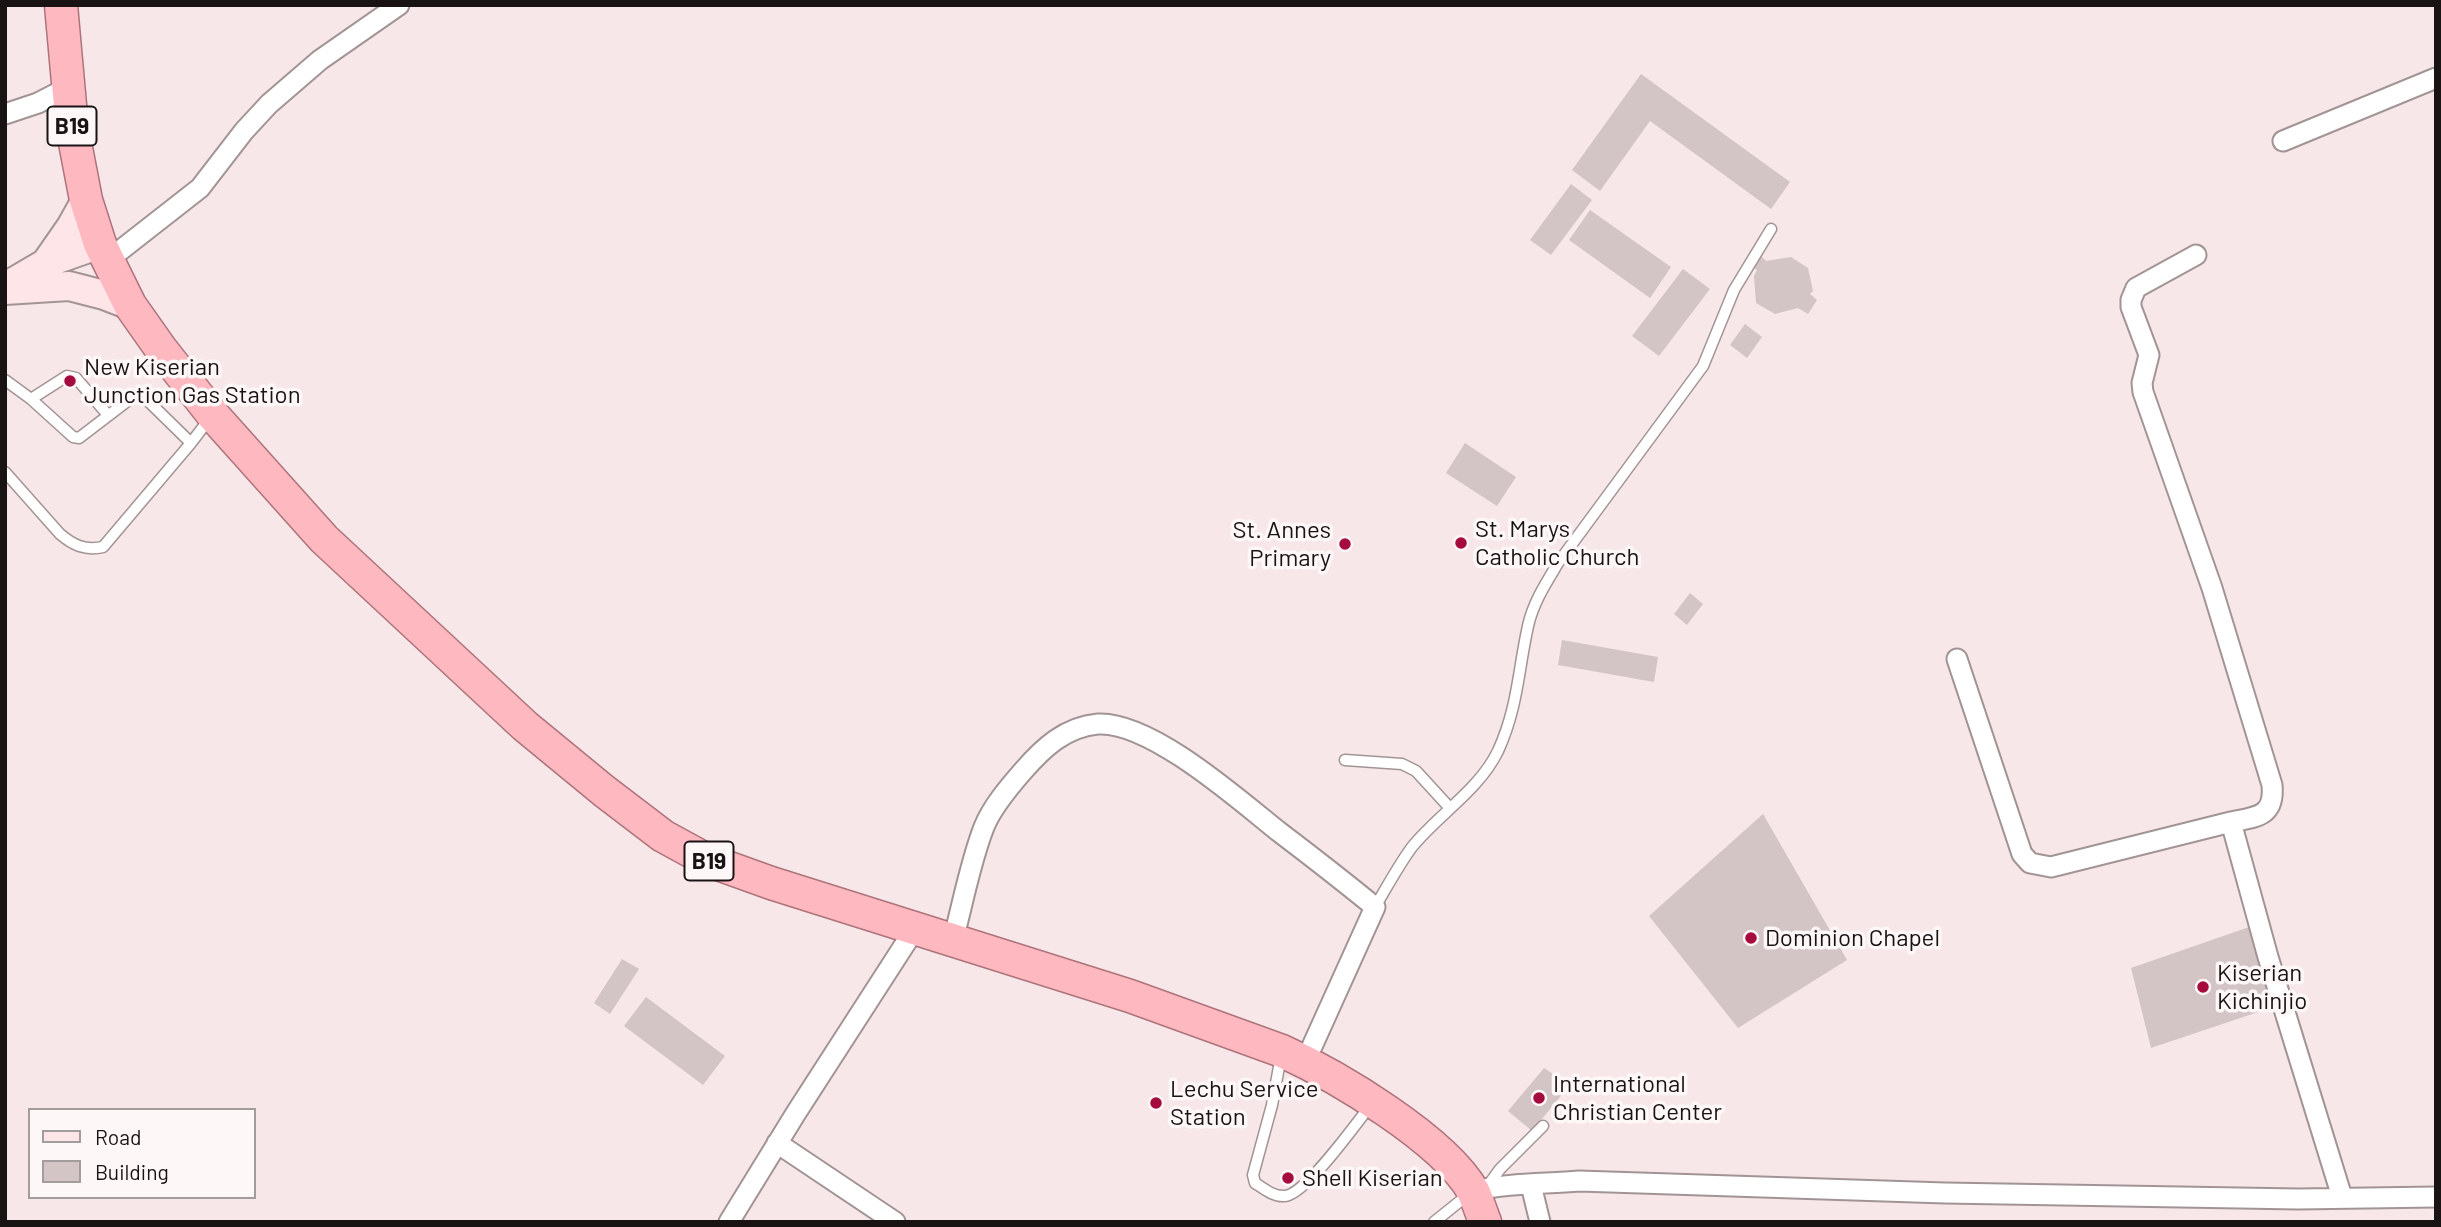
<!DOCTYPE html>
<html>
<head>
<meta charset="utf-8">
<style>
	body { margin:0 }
	#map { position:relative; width:2441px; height:1227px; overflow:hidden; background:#f7e7e9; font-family:Barlow,sans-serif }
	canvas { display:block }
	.frame { position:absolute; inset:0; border:7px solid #191314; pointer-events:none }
	.legend { position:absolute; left:28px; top:1108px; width:228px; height:91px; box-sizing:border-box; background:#fdf7f8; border:2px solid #a29c9d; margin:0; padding:9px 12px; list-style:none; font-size:21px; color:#191314 }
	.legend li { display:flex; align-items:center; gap:14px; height:35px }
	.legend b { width:35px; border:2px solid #a29c9d }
</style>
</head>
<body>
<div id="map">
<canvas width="2441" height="1227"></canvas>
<div class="frame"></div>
<ul class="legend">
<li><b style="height:9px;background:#fee5e8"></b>Road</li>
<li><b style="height:19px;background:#d3c4c5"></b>Building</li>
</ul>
</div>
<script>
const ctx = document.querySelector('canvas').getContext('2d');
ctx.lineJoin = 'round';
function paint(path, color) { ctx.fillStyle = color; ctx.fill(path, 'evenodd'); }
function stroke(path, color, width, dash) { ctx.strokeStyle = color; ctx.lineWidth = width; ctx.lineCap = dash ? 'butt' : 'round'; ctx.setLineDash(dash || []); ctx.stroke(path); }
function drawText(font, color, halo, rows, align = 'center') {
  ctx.font = font + ' Barlow,sans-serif'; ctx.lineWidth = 7; ctx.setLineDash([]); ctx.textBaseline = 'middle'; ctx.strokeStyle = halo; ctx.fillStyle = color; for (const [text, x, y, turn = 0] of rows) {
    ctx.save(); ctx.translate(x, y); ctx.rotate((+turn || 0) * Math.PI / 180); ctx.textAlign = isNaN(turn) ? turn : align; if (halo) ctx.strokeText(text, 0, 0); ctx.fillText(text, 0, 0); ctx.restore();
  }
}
paint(new Path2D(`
	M1641,74L1790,182L1771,209L1650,121L1600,191L1572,170Z
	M1571,184L1592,200L1551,255L1530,240Z
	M1590,210L1671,267L1650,298L1569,240Z
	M1761,256L1766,261L1791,257L1808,268L1813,291L1810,294L1817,300L1808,314L1798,308L1775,314L1756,303L1754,276L1757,270L1753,267Z
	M1683,269L1710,289L1659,356L1632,336Z
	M1745,324L1762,337L1747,358L1730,345Z
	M1465,443L1516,477L1497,506L1446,473Z
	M1690,593L1703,604L1687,625L1674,614Z
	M1562,640L1658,657L1654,682L1558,665Z
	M1763,814L1847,960L1738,1028L1649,916Z
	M2255,925L2276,1006L2151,1048L2131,968Z
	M622,959L639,969L610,1014L594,1003Z
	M646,997L725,1056L703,1085L624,1026Z
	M1544,1068L1570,1085L1532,1131L1508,1111Z`), '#d3c4c5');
const service = new Path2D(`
	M5,380L31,399L73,437L79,438L134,396L144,397L191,443L210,418
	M31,399L67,376L76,378L108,415
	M5,472L60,534C73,545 85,551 103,547L191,443
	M1345,760L1402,764L1416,771L1449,807
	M1375,907C1387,887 1398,866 1412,847C1439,814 1479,790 1498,751C1518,707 1518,671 1528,626C1533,603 1546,583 1558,563L1703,366L1734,290L1771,229
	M1281,1056L1272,1105L1253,1175L1255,1183C1264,1189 1274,1197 1285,1196C1306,1194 1355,1125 1370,1106
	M1487,1187L1500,1169L1543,1126
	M1434,1222L1469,1194`);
const minor = new Path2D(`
	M5,114L38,103L67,88
	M2283,141L2436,78
	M2196,255L2136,288L2131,300V307L2149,355L2142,383L2143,392L2212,588L2272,785C2275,817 2256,817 2231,822
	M108,260L200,188L244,131L269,104L320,60L399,5
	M1957,659L2022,854L2030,863L2051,867L2231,822L2268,957L2342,1197
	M953,940C963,903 970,863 984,827C992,807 1009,787 1023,771C1043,748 1065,727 1098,724C1150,721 1238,799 1278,831C1311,856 1343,881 1375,907L1305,1062
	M777,1143L895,1222
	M1531,1185L1540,1222
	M1473,1191C1508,1183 1543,1184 1579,1181L1945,1193L2298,1199L2436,1197
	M729,1222L796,1113L916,927`);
const secondary = new Path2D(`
	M46,263L71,227L86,200
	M5,287L46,263L100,244
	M5,290L69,286L104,295L130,305`);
const trunk = new Path2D(`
	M61,5L72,127L86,200L100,244L130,305L161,349L213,415L324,539L525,726L604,791L663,836L707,860L771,883L1130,996L1282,1051C1337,1076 1443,1139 1473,1191C1478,1201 1481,1212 1485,1222`);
stroke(service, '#a29495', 13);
stroke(minor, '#a29495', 23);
stroke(secondary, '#a29495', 32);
stroke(trunk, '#ad737a', 35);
stroke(service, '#fff', 10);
stroke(minor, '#fff', 19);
stroke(secondary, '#fee5e8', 28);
stroke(trunk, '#feb8c0', 32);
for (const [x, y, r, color] of [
	[70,381,7,"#a50b3e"],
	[1461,543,7,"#a50b3e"],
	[1345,544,7,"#a50b3e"],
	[1751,938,7,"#a50b3e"],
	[2203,987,7,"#a50b3e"],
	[1539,1098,7,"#a50b3e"],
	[1156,1103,7,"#a50b3e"],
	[1288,1178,7,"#a50b3e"]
]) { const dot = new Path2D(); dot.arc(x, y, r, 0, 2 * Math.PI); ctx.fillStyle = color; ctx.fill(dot); stroke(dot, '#fdf7f8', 2.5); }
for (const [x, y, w] of [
	[72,126,49],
	[709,861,49]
]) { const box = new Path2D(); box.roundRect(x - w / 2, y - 19.5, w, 39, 5); ctx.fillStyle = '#fdf7f8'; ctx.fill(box); stroke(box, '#191314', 2); }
drawText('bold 23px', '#191314', null, [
	["B19",72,126],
	["B19",709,861]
]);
drawText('24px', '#191314', '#fdf7f8', [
	["New Kiserian",84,367],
	["Junction Gas Station",84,395],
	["St. Marys",1475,529],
	["Catholic Church",1475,557],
	["St. Annes",1331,530,"right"],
	["Primary",1331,558,"right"],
	["Dominion Chapel",1765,938],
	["Kiserian",2217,973],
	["Kichinjio",2217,1001],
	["International",1553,1084],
	["Christian Center",1553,1112],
	["Lechu Service",1170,1089],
	["Station",1170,1117],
	["Shell Kiserian",1302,1178]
], 'left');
</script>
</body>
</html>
